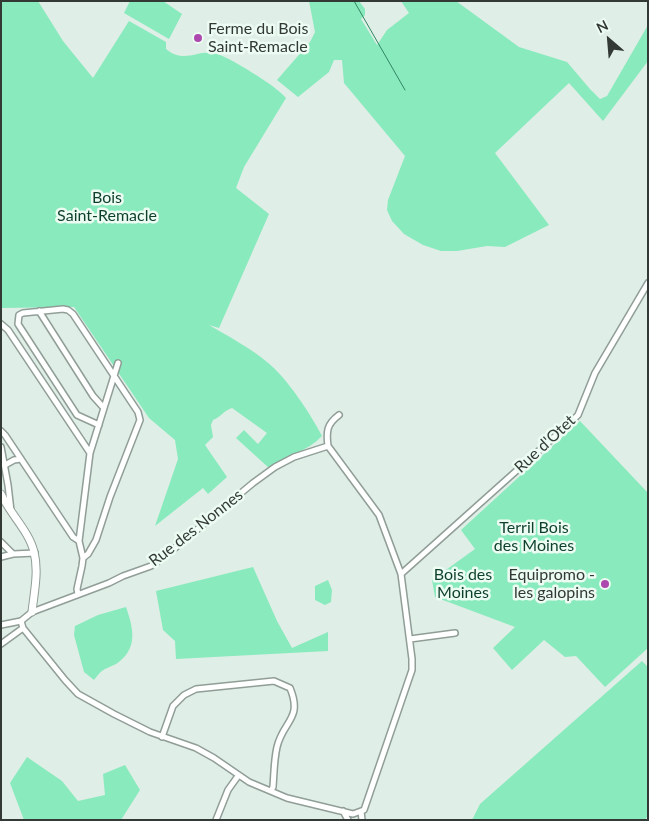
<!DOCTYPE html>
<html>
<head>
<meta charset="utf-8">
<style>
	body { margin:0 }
	#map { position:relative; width:649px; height:821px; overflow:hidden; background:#dfeee6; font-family:Lato,sans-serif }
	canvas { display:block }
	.frame { position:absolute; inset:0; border:2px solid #333a36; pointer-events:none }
	.north { position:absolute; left:584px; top:15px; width:50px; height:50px; -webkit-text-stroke:4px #ecfcf3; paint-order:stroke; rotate:333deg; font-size:14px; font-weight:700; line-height:20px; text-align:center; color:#333a36 }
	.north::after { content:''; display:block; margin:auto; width:18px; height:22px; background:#333a36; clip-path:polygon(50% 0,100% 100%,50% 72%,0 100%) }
</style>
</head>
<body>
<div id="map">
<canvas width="649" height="821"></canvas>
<div class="frame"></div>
<div class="north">N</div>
</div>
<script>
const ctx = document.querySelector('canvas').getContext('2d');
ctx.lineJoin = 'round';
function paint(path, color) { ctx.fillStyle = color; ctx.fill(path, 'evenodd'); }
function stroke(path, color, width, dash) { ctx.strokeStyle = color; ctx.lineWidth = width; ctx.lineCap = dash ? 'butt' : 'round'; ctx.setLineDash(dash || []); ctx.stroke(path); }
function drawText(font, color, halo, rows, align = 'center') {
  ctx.font = font + ' Lato,sans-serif'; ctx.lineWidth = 5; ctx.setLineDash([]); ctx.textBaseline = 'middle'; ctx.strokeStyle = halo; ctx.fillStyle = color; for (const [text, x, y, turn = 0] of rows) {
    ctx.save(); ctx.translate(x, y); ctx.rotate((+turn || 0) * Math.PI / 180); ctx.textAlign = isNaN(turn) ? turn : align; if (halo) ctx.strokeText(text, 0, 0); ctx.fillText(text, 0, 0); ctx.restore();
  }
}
paint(new Path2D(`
	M1,1H38L63,41L93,78L129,21L166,42V49C184,64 197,50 214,53C226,55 278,87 286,98L244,167L236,188L269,214L219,328L209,325C228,336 250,348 267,362C287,378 310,413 322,436C308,451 286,456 269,468L236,438L244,430L258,444L267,433L232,408C223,411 221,417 213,420L211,425L213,437L205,445L227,477L208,494L203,488L155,526L178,459L175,440L149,418L74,307L1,308Z
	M130,1H163L182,14L169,39L124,13Z
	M309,1H359L365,9V15L361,19L377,45L387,30L409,13L401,1H456L519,47L567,62L590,89L600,99L607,96L648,25V61L603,121L569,83L495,153L549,225L505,247L487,246L457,251H441L423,245L404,234L392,221L387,210L388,200L405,156L344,83L342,60H334L329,72L298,97L277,80L310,42L315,32Z
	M580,421L648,493V648L605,687L576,656L565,657L544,640L512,670L493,648L515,627L435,597L432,580L475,549L461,530Z
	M253,567L277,621L292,648L328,632V651L176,659L175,641L163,630L156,591Z
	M328,580L332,590L331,602L325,605L315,600V586Z
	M126,607C134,630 138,649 116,664C112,666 109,667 105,669C101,671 97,676 94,680L84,672L74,635L75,626L98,615Z
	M642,661L648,667L647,817L645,820H472L480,804Z
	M27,757L62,781L78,801L105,795L103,774L125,765L140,790L121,820H24L10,783Z`), '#89eabd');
stroke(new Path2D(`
	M354,1L405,90`), '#308664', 1);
const street = new Path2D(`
	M39,311L93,396L103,407
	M1,324L8,330L90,453
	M1,431L5,435L73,537L79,541
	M1,447L8,485L11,511
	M5,465L14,460L21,459
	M1,542L13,554
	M1,557L13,554L35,553
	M83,558L88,554L96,540L110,497L140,420L138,412L130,400L73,314L68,310L63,309L23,313L19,315L18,324L77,415L99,425
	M401,574L571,422L578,415L595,373L648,283
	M78,594L77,589L82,566L83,558L79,541L90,453L118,363
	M21,621L23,628L65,680L78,694L114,714L150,732L196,748L214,758L249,782L287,798L353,814L364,810L412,670V659L401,574L379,515L328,446C326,431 327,424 339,415
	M21,621L32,612L109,583L123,576L151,566L163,558L253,483L275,467L294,457L328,446
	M1,625L21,621
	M410,639L455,633
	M1,644L23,628
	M162,737L173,706L184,695L196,689L274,681L290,688C303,719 283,721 277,747C274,760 274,774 273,787L271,791
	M343,811L348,820
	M361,811L362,820
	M216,820L228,790L238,776`);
const secondary = new Path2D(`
	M1,494C10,514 29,531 34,552C39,571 34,593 32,612`);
stroke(street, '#909e97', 8);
stroke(secondary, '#909e97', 9);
stroke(street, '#fff', 5);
stroke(secondary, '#fff', 7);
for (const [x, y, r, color] of [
	[198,38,5,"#ad48ae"],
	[605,584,5,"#ad48ae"]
]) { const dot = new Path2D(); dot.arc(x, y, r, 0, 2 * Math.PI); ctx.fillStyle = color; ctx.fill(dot); stroke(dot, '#ecfcf3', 2); }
drawText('16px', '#333a36', '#ecfcf3', [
	["Ferme du Bois",208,29],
	["Saint-Remacle",208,47],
	["Equipromo -",595,575,"right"],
	["les galopins",595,593,"right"]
], 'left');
drawText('16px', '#0e3f2c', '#ecfcf3', [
	["Bois",107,198],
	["Saint-Remacle",107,216],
	["Terril Bois",534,528],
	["des Moines",534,546],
	["Bois des",463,575],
	["Moines",463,593]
]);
drawText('16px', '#333a36', '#ecfcf3', [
	["Rue d'Otet",545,444,-43],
	["Rue des Nonnes",196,528,-38]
]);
</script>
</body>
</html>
